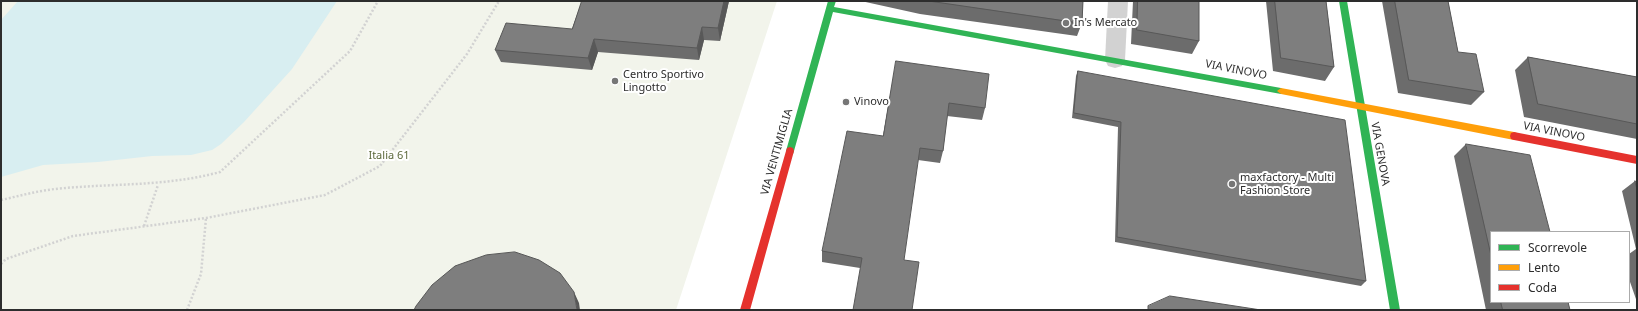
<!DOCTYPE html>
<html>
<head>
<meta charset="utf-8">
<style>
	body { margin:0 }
	#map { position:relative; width:1638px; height:311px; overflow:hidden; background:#fff; font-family:"Noto Sans",sans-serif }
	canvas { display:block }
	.frame { position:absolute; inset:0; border:2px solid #2d2d2d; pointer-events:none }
	.legend { position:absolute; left:1490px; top:231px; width:140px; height:72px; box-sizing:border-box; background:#fff; border:1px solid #ababab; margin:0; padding:5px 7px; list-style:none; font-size:12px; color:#2d2d2d }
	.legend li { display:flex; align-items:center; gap:8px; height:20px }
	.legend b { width:20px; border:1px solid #ababab }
</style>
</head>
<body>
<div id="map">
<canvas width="1638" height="311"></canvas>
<div class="frame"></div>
<ul class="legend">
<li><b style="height:5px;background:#30b455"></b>Scorrevole</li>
<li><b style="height:5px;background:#ff9f0a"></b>Lento</li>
<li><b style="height:5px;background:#e5322d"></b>Coda</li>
</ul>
</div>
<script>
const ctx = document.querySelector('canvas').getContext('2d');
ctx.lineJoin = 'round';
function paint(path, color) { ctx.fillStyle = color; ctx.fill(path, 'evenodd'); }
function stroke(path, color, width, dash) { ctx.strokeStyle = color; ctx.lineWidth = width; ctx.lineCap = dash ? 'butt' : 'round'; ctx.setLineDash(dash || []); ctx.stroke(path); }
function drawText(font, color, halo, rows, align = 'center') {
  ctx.font = font + ' "Noto Sans",sans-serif'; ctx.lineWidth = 4; ctx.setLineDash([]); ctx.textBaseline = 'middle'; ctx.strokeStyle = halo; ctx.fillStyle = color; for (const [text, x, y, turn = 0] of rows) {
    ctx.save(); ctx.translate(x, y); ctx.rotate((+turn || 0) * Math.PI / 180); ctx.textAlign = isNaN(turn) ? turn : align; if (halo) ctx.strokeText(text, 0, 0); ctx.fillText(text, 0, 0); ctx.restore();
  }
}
paint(new Path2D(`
	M1,1H777L676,310H1Z`), '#f2f4eb');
paint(new Path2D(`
	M18,1H337L292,69L244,122L221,144L212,150L191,155L152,156L98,162L43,165L1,177V20Z`), '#d8eef1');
stroke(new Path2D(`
	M1,200C19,196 37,191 55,189C111,183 165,187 220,172L350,51L378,1
	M144,226L158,185
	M1,264L6,259L73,236L206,218L325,195L380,166L467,54L499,1
	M187,310L201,274L206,218`), '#d2d2d2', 2.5, [2, 2]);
paint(new Path2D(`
	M1108,1H1128L1125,60L1122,66L1115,68L1108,66L1105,60Z`), '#d2d2d2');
paint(new Path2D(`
	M828,1H836L834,7L1281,88L1285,91L1281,94L833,12L794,151L793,154H787L786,151Z
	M1339,1H1347L1400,310H1390Z`), '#30b455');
paint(new Path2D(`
	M1281,88L1514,132L1517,133L1518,136L1517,139L1514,140L1281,94L1277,91Z`), '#ff9f0a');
paint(new Path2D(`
	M1514,132L1637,156V164L1514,140L1511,139L1510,136L1511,133Z
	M790,147L793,148L794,151L750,310H740L786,151L787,148Z`), '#e5322d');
paint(new Path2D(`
	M582,1H729L720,41L704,40L699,60L598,52L592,70L501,62L495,50L572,29Z
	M861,1H1083L1082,23L1077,36L920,14Z
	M1133,1H1199V41L1192,54L1131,44Z
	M1266,1H1326L1334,67L1325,81L1273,71Z
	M1382,1H1448L1458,52L1484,92L1471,105L1398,93Z
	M1528,57L1637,77V139L1524,117L1515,70Z
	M896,61L985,108L982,120L947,116L943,151L940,163L918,160L860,268L822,262V251L883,136Z
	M1078,71L1366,281L1361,286L1115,242L1118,127L1072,118L1076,76Z
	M1466,144L1491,232V302H1568L1570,310H1486L1454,156Z
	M1635,181L1637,182V302L1629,279V254L1636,249L1622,191Z`), '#6c6c6c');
paint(new Path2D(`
	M724,1H729L720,41L718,28Z
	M702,27L704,40L699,60L697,48Z
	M594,39L598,52L592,70L588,58Z
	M574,292L579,303L580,310H577Z`), '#585858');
const building = new Path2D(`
	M582,1H724L718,28L702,27L697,48L594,39L588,58L495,50L506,23L572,29Z
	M929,1H1083L1082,23Z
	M1138,1H1199V41L1137,30Z
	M1275,1H1326L1334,67L1281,58Z
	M1395,1H1448L1458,52L1476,54L1484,92L1409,80Z
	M1528,57L1637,77V124L1538,104Z
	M896,61L989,74L985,108L949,103L943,151L920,148L904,260L919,262L912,310H853L862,258L822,251L847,131L883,136Z
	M1078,71L1345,120L1366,281L1117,237L1121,122L1074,113Z
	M1466,144L1530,155L1550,232H1491V255Z
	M1635,181L1637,182V189Z
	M515,252L539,260L560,273L574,292L577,310H414L416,306L432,285L455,266L486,255Z
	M1170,296L1261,310H1148V306Z
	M1501,302H1568L1570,310H1503Z`);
paint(building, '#7e7e7e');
stroke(building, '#585858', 1);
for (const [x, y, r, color] of [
	[1066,23,4,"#767676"],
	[615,81,4,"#767676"],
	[846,102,4,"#767676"],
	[1232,184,4,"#767676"]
]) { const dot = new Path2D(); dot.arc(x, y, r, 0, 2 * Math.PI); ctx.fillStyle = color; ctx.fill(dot); stroke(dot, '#fff', 1.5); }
drawText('11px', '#2d2d2d', '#fff', [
	["In's Mercato",1074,23],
	["Centro Sportivo",623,75],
	["Lingotto",623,88],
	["Vinovo",854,102],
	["maxfactory - Multi",1240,178],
	["Fashion Store",1240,191]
], 'left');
drawText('11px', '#2d2d2d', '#fff', [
	["VIA VINOVO",1236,70,11],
	["VIA VINOVO",1554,132,11],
	["VIA VENTIMIGLIA",777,152,-74],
	["VIA GENOVA",1380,154,80]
]);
drawText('11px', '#5c693b', '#fff', [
	["Italia 61",389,156]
]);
</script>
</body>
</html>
